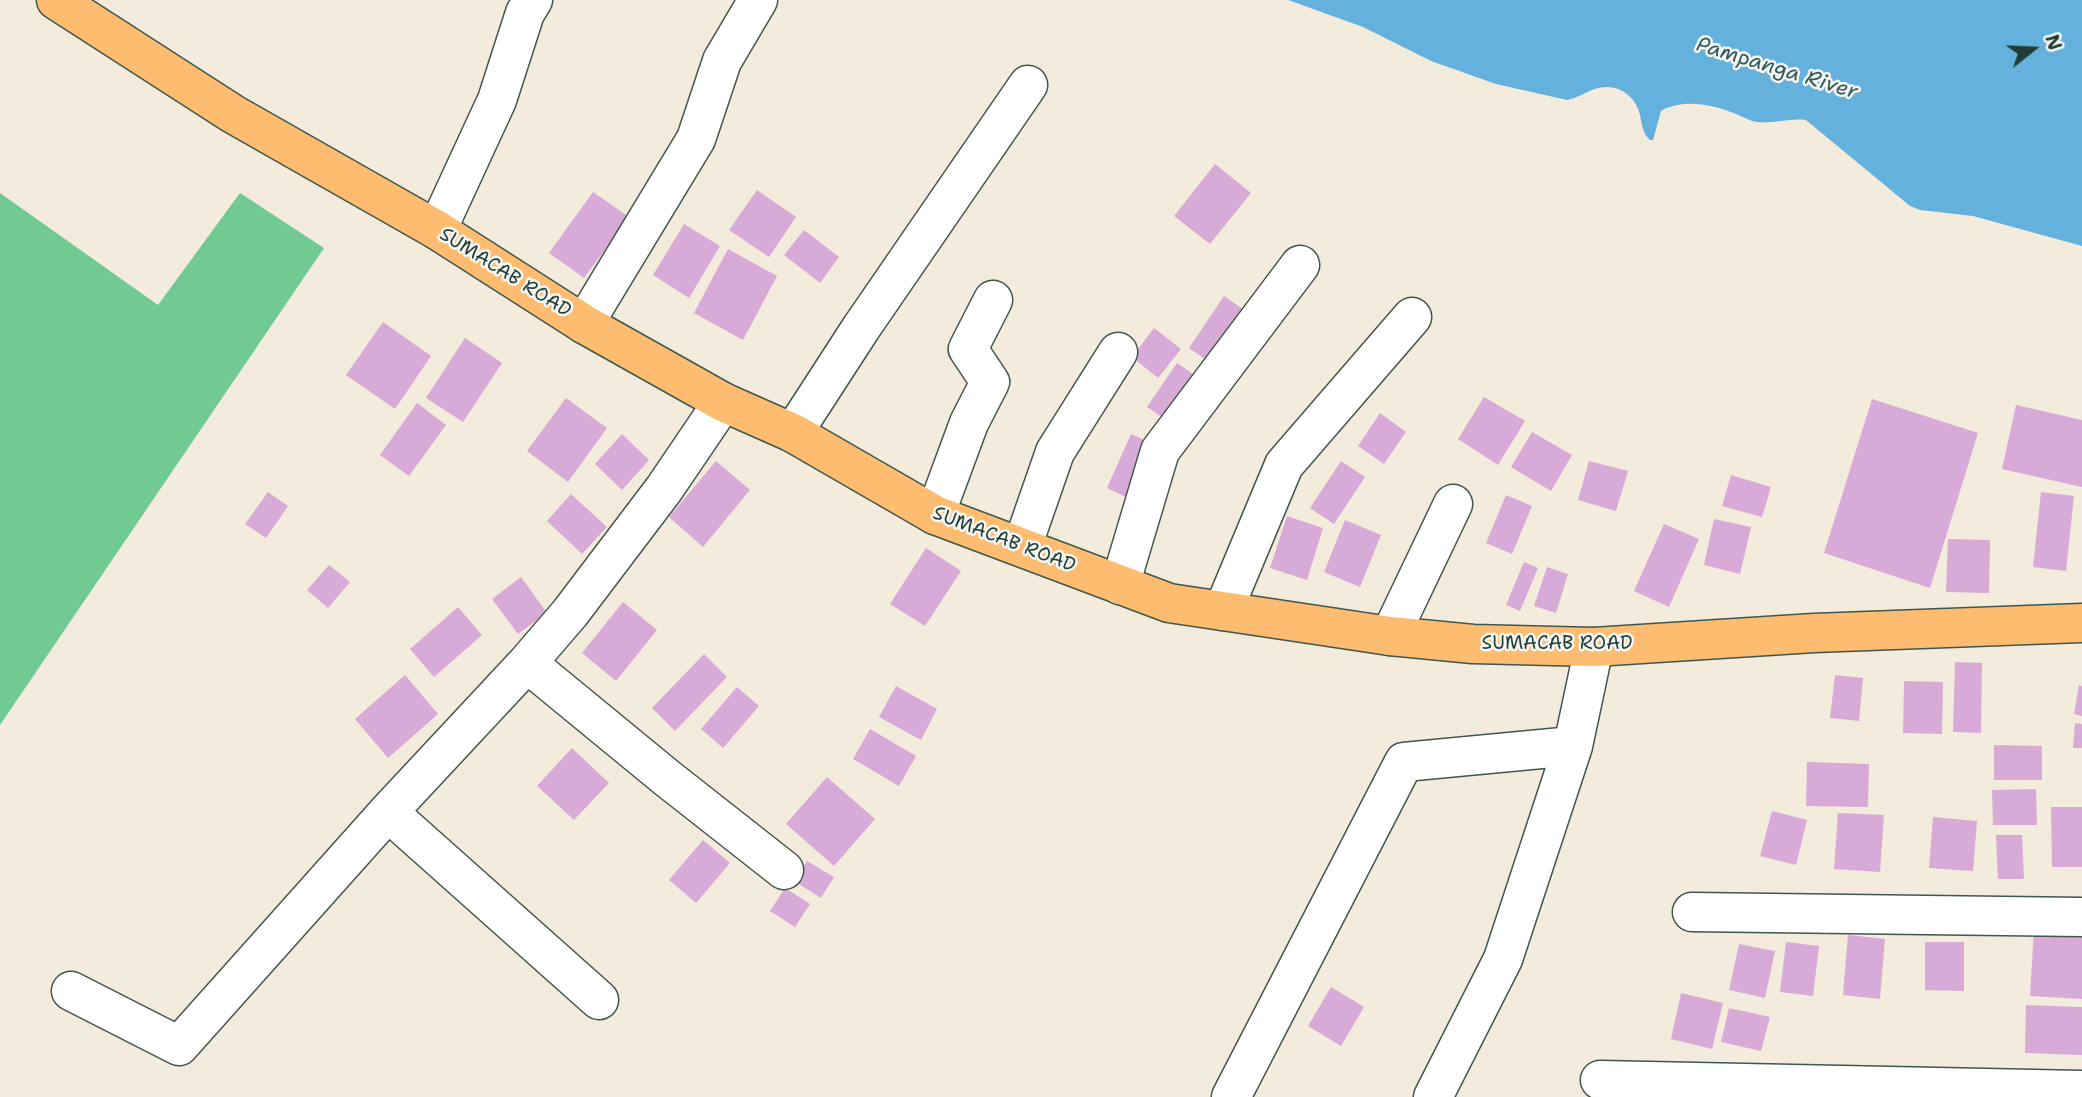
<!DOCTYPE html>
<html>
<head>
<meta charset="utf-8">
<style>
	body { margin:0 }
	#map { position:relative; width:2082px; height:1097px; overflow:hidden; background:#f3ebdb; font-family:"Shantell Sans",sans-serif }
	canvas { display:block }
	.north { position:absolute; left:1998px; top:14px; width:70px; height:70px; -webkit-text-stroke:5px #f6f6f2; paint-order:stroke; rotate:72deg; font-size:19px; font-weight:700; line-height:28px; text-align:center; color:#1f3d34 }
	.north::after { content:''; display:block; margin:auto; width:24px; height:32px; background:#1f3d34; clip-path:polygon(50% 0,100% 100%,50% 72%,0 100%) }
</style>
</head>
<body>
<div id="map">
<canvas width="2082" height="1097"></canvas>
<div class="north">N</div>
</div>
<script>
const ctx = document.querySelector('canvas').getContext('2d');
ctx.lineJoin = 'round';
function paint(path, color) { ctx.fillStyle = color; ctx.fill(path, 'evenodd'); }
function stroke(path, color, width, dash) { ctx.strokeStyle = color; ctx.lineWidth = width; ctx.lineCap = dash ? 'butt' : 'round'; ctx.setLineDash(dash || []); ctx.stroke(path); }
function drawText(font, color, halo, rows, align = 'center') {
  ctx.font = font + ' "Shantell Sans",sans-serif'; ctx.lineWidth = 5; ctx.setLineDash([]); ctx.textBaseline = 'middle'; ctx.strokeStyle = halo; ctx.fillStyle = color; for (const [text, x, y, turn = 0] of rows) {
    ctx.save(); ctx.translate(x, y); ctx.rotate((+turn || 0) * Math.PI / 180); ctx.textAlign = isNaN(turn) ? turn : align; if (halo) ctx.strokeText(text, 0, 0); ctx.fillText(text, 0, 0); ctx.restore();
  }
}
paint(new Path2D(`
	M0,193L158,305L240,193L324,248L0,725Z`), '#70ca92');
paint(new Path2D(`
	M1288,0H2082V246L1973,216L1920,210L1910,206L1806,120C1789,118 1774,124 1757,122C1749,121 1744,117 1736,114C1714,105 1683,98 1661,111L1653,140H1650C1643,134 1642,125 1640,115C1636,96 1618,83 1598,88C1587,91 1578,98 1567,100L1496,84L1431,61L1363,27Z`), '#65b1de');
paint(new Path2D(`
	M1215,164L1251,193L1210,244L1174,216Z
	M757,190L796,217L769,257L729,230Z
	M593,192L629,217L584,278L549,253Z
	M684,224L720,246L689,298L653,275Z
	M804,230L839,257L820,283L784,255Z
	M728,249L777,276L743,340L694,313Z
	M1224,296L1250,314L1215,366L1189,348Z
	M383,322L431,356L395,409L346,375Z
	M1154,328L1181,349L1158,378L1132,357Z
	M465,338L502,363L463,422L426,398Z
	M1177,363L1202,380L1172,424L1147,407Z
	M1484,397L1525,421L1498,465L1458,439Z
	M566,398L607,428L568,482L527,451Z
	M1872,399L1978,433L1930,588L1824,553Z
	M417,403L446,425L409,476L380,455Z
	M2016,405L2082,420V487L2002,469Z
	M1380,413L1406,432L1384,464L1358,446Z
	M1532,432L1572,455L1551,491L1511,467Z
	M622,434L649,460L622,490L595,464Z
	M1131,434L1155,445L1130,499L1107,488Z
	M716,461L750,490L703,547L669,517Z
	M1341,461L1365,477L1334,524L1310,508Z
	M1589,461L1628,471L1616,511L1578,500Z
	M1731,475L1771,487L1762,517L1722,506Z
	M268,492L288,506L266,538L245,524Z
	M2041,492L2074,496L2066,571L2033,567Z
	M571,494L607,527L582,554L547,521Z
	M1506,495L1532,506L1512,554L1486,543Z
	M1287,516L1323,528L1307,580L1270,568Z
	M1714,519L1751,527L1740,574L1704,565Z
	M1345,520L1381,535L1360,587L1324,572Z
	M1664,524L1699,539L1669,607L1634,591Z
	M1948,539L1990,540L1989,593L1946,592Z
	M926,548L961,571L925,626L890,604Z
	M1524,562L1538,568L1520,611L1506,605Z
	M329,565L350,582L328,608L307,590Z
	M1547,567L1568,574L1556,613L1534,606Z
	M521,577L547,613L518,634L492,599Z
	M623,602L657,630L616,681L582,653Z
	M458,607L482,635L434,677L410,649Z
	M704,654L727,677L675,731L652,708Z
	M1955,662L1982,663L1981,733L1953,732Z
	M405,675L438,714L388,758L355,719Z
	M1835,675L1863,678L1859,721L1830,718Z
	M1904,681L1943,682L1942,734L1903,733Z
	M2079,685L2082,686V716L2074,714Z
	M896,686L937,709L921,740L879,717Z
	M737,687L759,706L723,748L701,729Z
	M2075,723L2082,724V748H2073Z
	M870,729L916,756L899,786L853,759Z
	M1994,745L2042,746V780H1994Z
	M572,748L609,783L574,820L537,786Z
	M1807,762L1869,764L1868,807L1806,806Z
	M827,777L875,819L834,866L786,824Z
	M2036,789L2037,825H1993L1992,790Z
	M2051,807H2082V867H2052Z
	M1772,811L1807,820L1796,865L1760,856Z
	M1838,813L1884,815L1880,872L1834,869Z
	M1933,817L1977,821L1973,871L1929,868Z
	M1996,835H2022L2024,879H1998Z
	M703,840L730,863L696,903L669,880Z
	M807,861L834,877L821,898L794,881Z
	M785,888L810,904L795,927L770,911Z
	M2034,928L2082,932V999L2030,996Z
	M1848,935L1885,939L1880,999L1843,995Z
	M1786,942L1819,946L1813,996L1780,992Z
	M1925,942H1964V991L1925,990Z
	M1739,944L1775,951L1765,998L1729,990Z
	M1331,987L1364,1007L1341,1046L1308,1026Z
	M1681,993L1723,1003L1712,1049L1671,1039Z
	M2026,1005L2082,1007V1055L2025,1053Z
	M1729,1008L1770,1017L1761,1051L1721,1042Z`), '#d8aad8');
const minor = new Path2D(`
	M437,230L497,100L525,13L533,0
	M584,324L696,139L722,61L758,0
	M793,433L861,328L1028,85
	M935,515L969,423L990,382L968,349L993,300
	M1022,547L1055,452L1118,352
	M1120,585L1160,451L1300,265
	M1223,611L1284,465L1412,317
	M1390,636L1453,504
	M527,663L667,778L784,870
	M388,812L599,1000
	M1692,912L2082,917
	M71,991L179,1046L388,812L527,663L570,613L664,489L723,402
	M1600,1080L2082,1090
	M1231,1097L1404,762L1573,746
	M1433,1097L1503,959L1573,746L1594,647`);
const major = new Path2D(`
	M56,0L233,114L437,230L584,324L723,402L793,433L935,515L1169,603L1390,636L1473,644L1594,647L1814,633L2082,623`);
stroke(minor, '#3f574d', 41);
stroke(major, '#3f574d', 41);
stroke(minor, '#fff', 38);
stroke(major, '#fdbc70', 38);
drawText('19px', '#1f3d34', '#f6f6f2', [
	["SUMACAB ROAD",505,273,32],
	["SUMACAB ROAD",1004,540,21],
	["SUMACAB ROAD",1557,644]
]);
drawText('italic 21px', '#305a5e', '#f6f6f2', [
	["Pampanga River",1777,69,17]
]);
</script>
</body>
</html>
